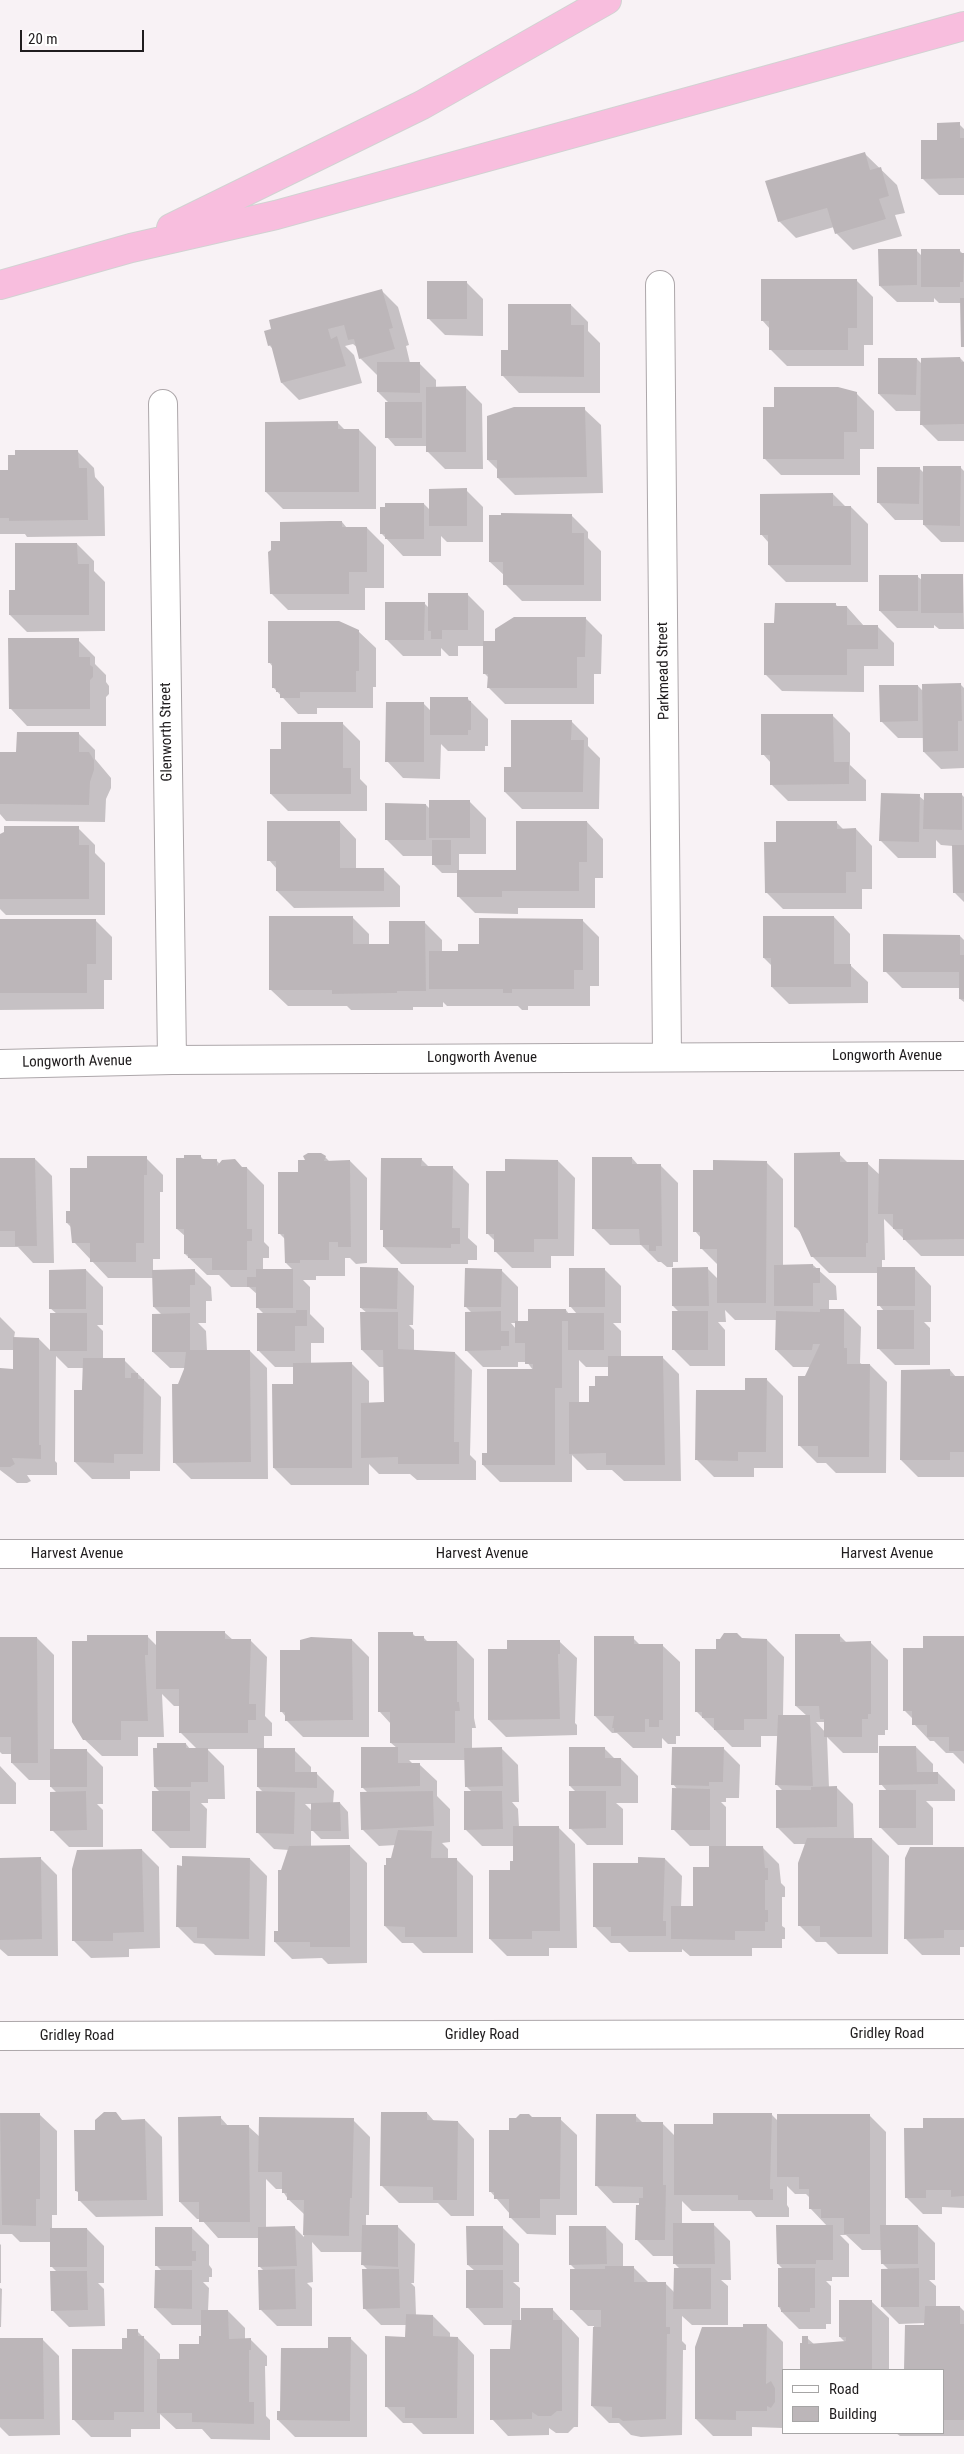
<!DOCTYPE html>
<html>
<head>
<meta charset="utf-8">
<style>
	body { margin:0 }
	#map { position:relative; width:964px; height:2454px; overflow:hidden; background:#f8f2f5; font-family:"Roboto Condensed",sans-serif }
	canvas { display:block }
	.legend { position:absolute; left:782px; top:2369px; width:162px; height:65px; box-sizing:border-box; background:#fff; border:1px solid #a6a5a5; margin:0; padding:6px 9px; list-style:none; font-size:15px; color:#201d1e }
	.legend li { display:flex; align-items:center; gap:10px; height:25px }
	.legend b { width:25px; border:1px solid #a6a5a5 }
	.scale { position:absolute; left:20px; top:30px; width:124px; height:22px; box-sizing:border-box; border:2px solid #201d1e; border-top:0; padding-left:6px; font-size:15px; line-height:18px; white-space:nowrap; color:#201d1e; -webkit-text-stroke:4px #fff; paint-order:stroke }
</style>
</head>
<body>
<div id="map">
<canvas width="964" height="2454"></canvas>
<ul class="legend">
<li><b style="height:6px;background:#fff"></b>Road</li>
<li><b style="height:14px;background:#bcb6b9"></b>Building</li>
</ul>
<div class="scale">20 m</div>
</div>
<script>
const ctx = document.querySelector('canvas').getContext('2d');
ctx.lineJoin = 'round';
function paint(path, color) { ctx.fillStyle = color; ctx.fill(path, 'evenodd'); }
function stroke(path, color, width, dash) { ctx.strokeStyle = color; ctx.lineWidth = width; ctx.lineCap = dash ? 'butt' : 'round'; ctx.setLineDash(dash || []); ctx.stroke(path); }
function drawText(font, color, halo, rows, align = 'center') {
  ctx.font = font + ' "Roboto Condensed",sans-serif'; ctx.lineWidth = 4; ctx.setLineDash([]); ctx.textBaseline = 'middle'; ctx.strokeStyle = halo; ctx.fillStyle = color; for (const [text, x, y, turn = 0] of rows) {
    ctx.save(); ctx.translate(x, y); ctx.rotate((+turn || 0) * Math.PI / 180); ctx.textAlign = isNaN(turn) ? turn : align; if (halo) ctx.strokeText(text, 0, 0); ctx.fillText(text, 0, 0); ctx.restore();
  }
}
paint(new Path2D(`
	M959,124L964,129V195H939L922,178L938,141Z
	M865,154L897,185L905,213L895,215L902,236L853,250L836,233L834,227L796,238L779,221Z
	M917,251L922,256L960,251L964,255V348L962,303H939L934,298V302H897L880,286Z
	M856,280L873,297V345H864V366H787L770,349V329L762,320Z
	M466,282L483,299V336L445,335L428,318Z
	M381,290L398,307L409,345L406,346L410,363H419L436,380V388L465,387L482,404L483,469H445L428,452V446H395L387,437L389,403L378,392L377,375L360,358L358,348L353,344L345,346L354,355L362,383L299,400L282,383L273,349L269,345Z
	M571,305L588,322V331L600,343V393H519L503,376L509,351Z
	M960,358L964,362V441H938L921,424V411H896L879,394L917,359L923,365Z
	M857,394L874,411V449H860V475H781L764,458L776,408Z
	M584,409L601,425L603,493L515,495L498,478V470L488,460Z
	M337,422L345,430H359L376,447V509H283L266,492Z
	M77,451L94,468L95,477L104,487L105,536L27,537L25,534H0V472L9,471Z
	M960,467L964,471V542H941L924,525V520H895L879,503L919,468L924,473Z
	M466,490L483,507V542H447L441,536V556H403L382,534L424,504L430,510Z
	M833,494L846,507H851L868,524V582H786L769,565V543L761,534Z
	M571,515L588,532V538L601,551V601H522L505,584V576L490,562Z
	M342,522L347,528H367L384,545V588H365V610H288L271,593L281,542Z
	M77,544L94,561V571L105,582V631L27,632L10,615L17,592Z
	M963,576L964,629H939L934,625V628H897L880,611L918,577L922,580Z
	M467,594L484,611V642H496L585,618L602,635L601,674H594V704H505L488,687L489,678L485,674V646H458V656H449L441,648V656H403L387,640L425,604L429,608Z
	M836,605L838,607H847L864,626H877L894,643V666H864V692L782,691L765,674L776,624Z
	M358,631L376,648V687H373V708H317V714H298L273,687V667L269,662Z
	M78,640L95,657V664L106,675V682L109,686V694L106,697V726H27L11,709Z
	M960,684L964,688V768L941,769L924,752V738H898L881,721L918,686L923,691Z
	M467,698L488,719V746H485V751H448L441,744L440,779L403,778L387,761L424,704L431,711Z
	M833,716L850,733V765L866,780V801H788L771,784V763L763,754Z
	M571,721L588,738V746L600,758L599,809H522L505,792L512,768Z
	M343,724L360,741V779L367,786V811H288L271,794L282,750Z
	M78,733L95,750V759L111,778V788L106,799L105,822L6,821L0,814V753H17Z
	M962,795L964,797V902L955,893L953,846L941,845L936,840V858H898L881,841L919,796L925,801Z
	M469,801L486,818V854H459V871H517L587,822L603,839V878H595V908H518V914L475,913L458,896V873H442L433,864V856H403L386,839L426,805L430,809Z
	M340,822L356,839V869H383L400,886V907L294,908L277,891V869L269,860Z
	M836,822L844,830L856,829L872,846V889H862V909H783L766,892L778,843Z
	M78,828L95,845V853L105,863V915H6L0,909V836Z
	M834,917L850,934V965L868,982V1003L789,1004L772,987V966L764,958Z
	M353,918L369,934V945H390L425,923L442,940V952H459L582,920L599,937V986H590V1006H528V1010H522L518,1006H447L443,1002V1007H413V1010H351L347,1006H288L271,990Z
	M0,920H95L112,937V980H104V1009L0,1010Z
	M960,936L964,940V1002L960,999V988H902L885,971Z
	M839,1154L848,1163H867L880,1175L964,1161V1256H921L884,1219L885,1260H882V1269H915L931,1286V1322H924L930,1328V1365H895L878,1348L884,1311L879,1305V1273H829L812,1256L802,1234L795,1227Z
	M201,1157L204,1160L217,1161L220,1164L247,1168L264,1185V1242L269,1247V1258H263V1270H293L286,1263V1240L280,1234L299,1173L325,1157L330,1162L350,1161L367,1178V1263L356,1264L350,1258H345V1276H316V1280H303L310,1287V1314L324,1328V1343H311V1364H352L369,1381V1404H385V1367H379L362,1350L367,1313L361,1308L397,1269L414,1286L413,1325H409L414,1330V1351L455,1353L472,1370L470,1455L476,1461V1480H417L410,1474H379L369,1464V1485H291L274,1468L295,1385V1367H275L258,1350L264,1314L258,1308V1295L249,1287H231L219,1275H207L185,1254V1236L177,1229Z
	M146,1158L163,1175V1192H160V1259H153V1271L194,1270L211,1287L212,1301H206V1323H198L206,1331L207,1351H250L267,1368L268,1479H191L174,1462L179,1385L186,1368H170L153,1352L162,1315L154,1307L153,1278H108L74,1242L72,1228L67,1223L89,1170Z
	M632,1158L639,1166H661L678,1183V1262H673V1267H667L661,1262H658L641,1245H610L593,1228Z
	M35,1159L52,1176L54,1263H33L18,1247H0V1160Z
	M421,1159L429,1167H452L469,1184L468,1238L477,1246V1260H468V1264H401L384,1247V1231L382,1229Z
	M558,1161L575,1178L574,1256H551V1268H512L495,1251V1241L487,1233L507,1173Z
	M766,1162L783,1179V1266L813,1265L836,1286L837,1300H829V1310H844L861,1327L860,1363L863,1365H870L887,1382L886,1473H836L826,1463H817L800,1446L805,1377L811,1367H793L776,1350L777,1320H735L725,1310L726,1322H718L725,1330V1366H690L673,1349L680,1313L673,1306L708,1269L718,1279V1265L701,1248V1238L695,1231L714,1171Z
	M604,1269L621,1286V1323H613L621,1331V1357H662L679,1374L681,1481H624L612,1470H587L572,1455V1482H500L483,1465L533,1370L527,1362H518V1367H483L466,1350L472,1313L465,1306L501,1270L518,1287V1322H529L566,1310L569,1314H577L570,1306ZM511,1323H516V1329ZM579,1360L586,1367H609V1377L597,1387L590,1403H579Z
	M86,1270L103,1287V1325H97L103,1331V1359L124,1360L161,1397L160,1471H130V1479H92L75,1462L84,1368H68L56,1356L55,1461L57,1463V1475H27L31,1481L27,1483H17L0,1470V1369L15,1370V1350H0V1317L15,1332L14,1338L39,1339L51,1351V1314H57L50,1308Z
	M950,1370L956,1377H964V1477H918L901,1460Z
	M766,1379L783,1396V1468H754V1477H714L697,1460L746,1391Z
	M224,1632L233,1640H250L267,1657L265,1716L272,1723V1736H264V1750H294L311,1767V1774H317L334,1791L333,1804L340,1803L348,1812L349,1839H321L311,1829V1847L350,1846L367,1863V1963L328,1964L322,1958L292,1959L275,1942L280,1933L282,1871L289,1850L274,1849L258,1833L264,1793L258,1787V1749H207L224,1766L225,1799H208V1803H201L207,1809L206,1848H170L153,1831L161,1793L155,1787L186,1744L190,1749H197L180,1732V1706H174L162,1694L164,1737H138V1756H102L84,1739L147,1636L157,1646ZM305,1804H312V1811Z
	M413,1634L416,1637H423L428,1642H457L474,1659V1718L476,1728H472V1749L501,1748L518,1765L519,1802H512L518,1809L519,1827H558L575,1844L577,1948H549V1956H507L490,1939L514,1862V1846H482L465,1829L472,1792L466,1786L465,1760H409L414,1765H420L437,1781V1796L450,1809V1842L442,1843L448,1849V1859H456L473,1876V1953H423L413,1943H402L385,1926L396,1845L379,1846L362,1829L368,1793L362,1787L397,1748L391,1743V1724L380,1712Z
	M839,1635L847,1643H871L888,1660V1730H885V1735H878V1753H843L827,1737L829,1788L836,1787L853,1804L854,1839H872L889,1856L888,1954H838L826,1942H816L799,1925L806,1844H794L777,1827L783,1791L776,1784L780,1736H761V1747H732L696,1711L717,1651L742,1639L767,1640L784,1657L783,1716H807L796,1706ZM816,1722H826V1733Z
	M0,1638H37L54,1655V1750H86L103,1767V1804H97L103,1810V1847H69L52,1830L57,1793L51,1787V1780H29L12,1763V1754H2L0,1752Z
	M633,1638L641,1646H663L680,1662V1736H676V1744H668L662,1738V1748H633L617,1733H612L595,1716Z
	M964,1638V1764L953,1753H946L934,1741H930L914,1724V1720L905,1711L924,1649Z
	M352,1640L369,1657V1737H303L286,1720V1717L282,1712L302,1651Z
	M560,1642L577,1658L575,1723L577,1725V1735L506,1737L489,1720Z
	M916,1747L933,1764V1773H938L955,1790V1801H926L933,1808V1845H898L881,1828L887,1791L881,1784Z
	M604,1748L615,1759H621L638,1776V1803H616L623,1809V1845H587L570,1828L576,1792L570,1786Z
	M723,1748L740,1765L739,1798H726V1802H721L726,1807V1847H762L779,1864L781,1883L785,1887V1897H782V1926L785,1928V1939H782V1948H752V1956H690L682,1949V1952H629L620,1943H611L594,1926L639,1864L665,1859L682,1876L681,1907H695L710,1868V1846H690L673,1829L678,1790L673,1784Z
	M0,1766L16,1783V1804H0Z
	M964,1848V1947H960V1955H922L905,1938Z
	M142,1850L159,1867L160,1948L129,1949V1957L91,1958L74,1941Z
	M40,1858L57,1875L58,1956H8L0,1949V1859Z
	M250,1859L267,1876L265,1956L215,1955L204,1944L194,1943L177,1926Z
	M427,2113L435,2122H458L474,2139V2216H451L438,2203H399L382,2186Z
	M0,2115H40L57,2131V2215H52V2229H87L104,2246V2283H98L104,2289L105,2326L69,2327L52,2310L57,2272L52,2267V2242H20L12,2234H0Z
	M635,2115L644,2124H663L675,2136L714,2125L772,2115L778,2121L869,2115L886,2132V2226H918L935,2243V2280H929L936,2286V2307H960L964,2311V2436H900L896,2433H943V2370H905L906,2326H925V2323L899,2324L882,2307L889,2270L882,2263V2250H862L846,2235H840L849,2244V2277H832V2281H826L831,2286V2324H826V2329H799L782,2312L779,2307L784,2270L778,2264L828,2227L810,2208V2198L806,2194H795L787,2186V2205L789,2208V2217H756L751,2211H692L682,2201V2224H713L730,2241L731,2280H721L728,2286V2325H692L682,2316V2341L686,2345V2350H683L682,2435L641,2437L631,2435L619,2423H609L592,2406L594,2326H588L571,2309L577,2271L570,2264L606,2227L623,2244V2267H633L649,2283H665L675,2293L681,2270L675,2264V2256H653L636,2239L640,2203H613L597,2186Z
	M220,2117L229,2127H249L260,2137L353,2120L370,2137L369,2215H366V2226L398,2227L415,2244L414,2283H411L415,2287L416,2315L433,2316L450,2333V2338H458L474,2355V2434H423L412,2423H403L386,2406L406,2338L407,2325H381L364,2308L368,2270L363,2265V2252H321L312,2242L313,2282L307,2283L312,2288V2326H277L260,2309L264,2271L260,2267L259,2238H218L201,2219H197L180,2202ZM266,2179L276,2189H284V2193L288,2199L305,2215L304,2237L295,2228H266Z
	M532,2119H560L577,2135V2215H556V2235L527,2234L510,2217V2214L490,2191L511,2131Z
	M964,2119V2208L942,2207V2214H923L906,2197L925,2129Z
	M145,2120L162,2137L163,2216L96,2217L79,2200V2193L76,2191L96,2131L123,2121Z
	M502,2227L519,2244V2282H513L520,2288V2322L553,2310L579,2338L578,2427H574L568,2433H556L549,2428V2435L508,2436L492,2419L511,2351L513,2325H484L468,2308L475,2271L468,2265Z
	M192,2228L209,2245V2265L212,2269V2277H209V2282H203L209,2288L208,2311H228L245,2328V2339H250L267,2356V2366H265L266,2416L270,2420V2440L211,2439L202,2429H176L160,2414V2429H131V2437H91L74,2420L123,2351L129,2339L137,2331L160,2354V2360H180L200,2346L203,2325H172L155,2308L162,2271L156,2265Z
	M0,2244L1,2245V2283H0Z
	M0,2288L2,2289L1,2327H0Z
	M872,2302L889,2318V2370H801V2344L807,2338L815,2345H822V2343H846L840,2337Z
	M766,2325L783,2342V2428L752,2427V2436H713L696,2419L745,2328Z
	M350,2338L367,2355V2437H295L278,2420L282,2412L330,2350Z
	M42,2339L59,2356L60,2435L9,2436L0,2427V2340Z`), '#0003');
paint(new Path2D(`
	M960,122V138H964V178L921,179V140H937V123Z
	M865,152L870,170L881,167L889,196L879,199L886,219L835,234L827,208L778,222L765,181Z
	M878,249H917V285L879,286Z
	M921,249H960V253H964L963,282H960V287H921Z
	M761,279H857V328H848V350H769V321H761Z
	M427,281H467V319H427Z
	M382,289L393,328L389,329L395,349L359,359L354,339L348,340L344,325L328,329L331,339L337,336L346,366L281,383L271,345L268,346L264,331L271,329L269,320Z
	M960,298H964V347H961Z
	M508,304H571V325H584V377L501,376V350H508Z
	M960,357L961,362H964V424L920,425L921,358Z
	M878,358H917L916,395L878,394Z
	M377,362H420V393L377,392Z
	M466,386V452H426V387Z
	M774,387H838L857,392V432H844V459H763V407H774Z
	M385,402H422V438H385Z
	M514,407H585L587,477L497,478V460H487V416Z
	M338,421V429H359V492H265V422Z
	M15,450H78L79,468H87L88,520L9,521V518H0V470H8V455H15Z
	M923,466H961L960,526L923,525Z
	M877,467H920L919,504L877,503Z
	M467,488V526H429V489Z
	M833,493V506H851V565H768V535H760V494Z
	M385,503H424V539H385V534H380V507H385Z
	M501,513L572,514V533H584V585H503V562H489V515H501Z
	M330,521H342V527H367V572H349V594H270L268,552L271,550V541H280V522Z
	M15,543H77L78,564H89V615H9V590H15Z
	M921,574H963V613H921Z
	M879,575H918V611H879Z
	M428,593H468V630H442V639H431V631H428Z
	M385,602H425L424,640H385Z
	M775,603H836V606H847V625H878V649H847V675H764V623H774Z
	M514,617H586L585,657H577V688H487L488,674H483V641H495V629Z
	M268,621H339L359,630V671H356V692H300V698H280V692H276V688H272V663H268Z
	M8,638H79V657H90V665L93,667V677L90,680V709H9Z
	M961,683L962,721H958V751L923,752L922,684Z
	M879,685H918V721L880,722Z
	M430,697H468V701H471V730H468V735H430Z
	M386,702H424V762H385Z
	M761,714H833L834,762H849V784L770,785V755H761Z
	M511,720H572L571,740H584L583,792H504V767H511Z
	M281,722H343V768H351V794H270V749H281Z
	M17,732H79V752H89L94,760V770L90,782L89,805L0,804V752H16Z
	M881,793L920,794L919,842L879,841Z
	M924,793H962V830L923,829Z
	M429,800H470V838H429Z
	M385,803L426,804V840H385Z
	M267,821H340V868H384V891H276V861H267Z
	M516,821H587V862H579V891H502V897H457V870H516Z
	M776,821H837V829L856,828V872H846V893H765L764,842H776Z
	M4,826H79V845H89V899H0V834L4,832Z
	M432,840H451V865H432Z
	M952,845H964V893H953Z
	M269,916H353V944H389V921H425L426,991H397V993L332,994V990H269Z
	M763,916H834V964H851V987H771V958H763Z
	M479,918L583,919V970H574V989H512V993H503V989H429V951H458V944H479Z
	M0,919H96V964H87V993H0Z
	M883,934L960,935V955H964V999H959V972H883Z
	M840,1152V1162H868V1243H866V1257H811L798,1228L794,1227V1153Z
	M308,1153H321L326,1156L324,1161L350,1160L351,1247H338V1242H329V1260H300V1263H285L284,1234H278V1172H298V1160H305L303,1156Z
	M184,1155H201V1159H217V1166L222,1160L235,1159L242,1167H247V1229H252V1241H247V1270H212V1258H188V1254H184V1229H176V1158H184Z
	M87,1156H147V1175H144V1243H136V1262H90V1243H72L70,1223H66V1211H70V1168H87Z
	M592,1157H632V1164H661L662,1246H656V1251H649V1245H640L639,1229H592Z
	M0,1158H35L37,1246H15V1231H0Z
	M381,1158H422L421,1166H453L452,1228H460V1244H451V1248L383,1247V1230H380Z
	M505,1159L558,1160V1239H534V1252H494V1234H486V1171H505Z
	M879,1159L964,1160V1239L903,1240V1229H893V1214H878Z
	M713,1160L767,1161L766,1303H717V1249H700V1232H693V1170H713Z
	M813,1264V1268H820V1283H813V1306H774V1265Z
	M360,1267L398,1268L397,1309L360,1308Z
	M708,1267L709,1306H672V1268Z
	M877,1267H915V1306H877Z
	M465,1268L502,1269L501,1307H464Z
	M569,1268H605V1307H569Z
	M86,1269V1309H49V1270Z
	M195,1269V1285H190V1307H153L152,1270Z
	M256,1269H293V1308H256V1287H247V1277H256Z
	M528,1309H566V1313H604V1350H568V1321H562V1388H555V1465H482V1453H487V1369H533V1364H525V1343H515V1321H528Z
	M820,1309H844V1348H847V1364H870L869,1457H818V1446H798V1376H805L820,1344H813L812,1350H775L776,1311L820,1312Z
	M296,1310H307V1326H295V1351H257V1313H296Z
	M877,1310H914V1349H877Z
	M501,1311V1331H509V1346H501V1350L465,1351V1312Z
	M672,1311H708V1350H672Z
	M360,1312H398V1349L455,1352L454,1442H459V1464H398V1457L361,1458V1403L384,1402L383,1350H361Z
	M50,1313H87V1351H50Z
	M190,1313V1350H250L251,1462L173,1463L172,1384H178L184,1369L186,1352H152V1314Z
	M13,1337L39,1338V1445H41V1459L12,1458L15,1464L10,1467H0V1368L13,1369Z
	M608,1356H663L665,1465H606V1453L569,1454V1402H589V1386H595V1376H608Z
	M83,1358H125V1378H131V1373H138V1379H144L143,1454H114V1463L74,1462V1390H82Z
	M352,1362V1468H273L272,1384H293V1363Z
	M950,1369V1376H964V1452H950V1460H900L901,1370Z
	M745,1378H767L766,1452H738V1461L695,1460L696,1390H745Z
	M156,1631H225V1639H251L249,1704H256V1720H248V1733H179V1689H156Z
	M378,1632H413V1636H424V1641H457V1702H459L460,1711H455V1743H390V1712H378Z
	M724,1633H737L742,1638L767,1639V1719H744V1730H714V1718H702V1712H695V1649H716V1639H720Z
	M795,1634H840V1642L871,1641V1714H868V1719H862V1737H824V1719H820L819,1706H795Z
	M87,1635H148V1655H145L148,1721H121V1740H83L72,1722V1641H87Z
	M594,1636H634V1644H663V1720H659V1727H649V1719H645V1732H614V1728H612L614,1716H594Z
	M923,1636H964V1751H949V1737H927V1725H912V1711H903V1648H923Z
	M0,1637H37L38,1763H11V1737H0Z
	M311,1637L352,1639L353,1720L285,1721V1712H280V1650H300V1640Z
	M507,1640H560V1654H558L560,1719L488,1720V1649H507Z
	M778,1715H810L813,1786L775,1785Z
	M157,1743H186V1748H208V1782H191V1787H154L153,1748H157Z
	M879,1746H916L917,1772H938V1784L879,1785Z
	M361,1747H398V1763H420V1786L361,1788Z
	M502,1747L503,1786L465,1787L464,1748Z
	M569,1747H605V1758H621V1786H569Z
	M672,1747H724L723,1782H709V1786L671,1785Z
	M257,1748H295V1772H317V1788L257,1787Z
	M50,1749H87V1787H50Z
	M837,1786V1827L776,1828V1790H811V1787Z
	M672,1788L710,1789V1830H671Z
	M879,1790H916V1828H879Z
	M86,1791L87,1830L50,1831V1792Z
	M152,1791H190V1831H152Z
	M256,1791L295,1792L294,1834L256,1833Z
	M433,1791L434,1826L361,1830L360,1792Z
	M464,1791H502L503,1829L464,1830Z
	M569,1791H606V1828L569,1829Z
	M340,1802L341,1831H311V1803Z
	M513,1826H559L560,1931H532V1939H489V1870H510V1861H513Z
	M398,1830L432,1831L431,1858H457V1937H405V1927L384,1926V1865H386V1858H391Z
	M807,1838H872V1937H820V1926H798V1863Z
	M350,1845V1947H310V1942H274V1931H278V1870H281L289,1846Z
	M709,1846H763L765,1868H768V1880H765V1910H768V1922H765V1931H735V1940L671,1939V1906H693V1867H709Z
	M910,1847H964V1930H944V1938L904,1939L905,1858Z
	M142,1849L144,1932L113,1933V1941H72V1869L77,1850Z
	M182,1856L250,1858L249,1939L197,1938V1927H176L177,1865L182,1866Z
	M41,1857L42,1939L0,1940V1858Z
	M638,1857L665,1858L663,1921H666V1936H611V1927H593V1863H638Z
	M104,2112H116L122,2120L145,2119L147,2200L78,2201V2191H75L74,2130H95V2120Z
	M381,2112H427V2120L458,2121L457,2200H433V2187L380,2186Z
	M0,2113H40V2199H36V2226L2,2225Z
	M713,2113H772L770,2189H773V2200H738V2195H674V2124H713Z
	M520,2114H529L532,2117H561L560,2199H540V2218H509V2199H494V2192H489V2130H509V2118H516Z
	M596,2114H636V2122H663V2185H666L665,2240H635L636,2205H639V2198H643V2187L595,2186Z
	M777,2114H870V2234H844V2218H821V2209H809V2189H799V2177H777Z
	M221,2116V2125H249L250,2222H199V2202H179L178,2117Z
	M259,2117L354,2118L352,2198H350L349,2236L303,2235L304,2200H287V2193H282V2172H258Z
	M923,2118H964V2196L951,2197V2190H926V2198H905L904,2128H923Z
	M673,2223H714L715,2264H673Z
	M362,2225H398V2267L361,2265Z
	M776,2225H833V2260H816V2264H777Z
	M880,2225H918V2264H881Z
	M295,2226L297,2266L258,2267V2227Z
	M466,2226H503V2265H467Z
	M569,2226H606L607,2264L569,2265Z
	M155,2227H192V2251H196V2261H192V2266H155Z
	M50,2228H87V2267H50Z
	M605,2266H634V2282H666V2327H670V2334H667L666,2419L623,2421L619,2418H612V2407L591,2406L593,2327H601V2310H570V2269H605Z
	M674,2268H711V2309H673Z
	M778,2268H815V2308H810V2312H781V2307H778Z
	M919,2268V2307H881V2269Z
	M295,2269L296,2309L259,2310L258,2270Z
	M362,2269H399L400,2308L363,2309Z
	M155,2270H192V2309L154,2308Z
	M466,2270H503V2308H466Z
	M50,2271H87L88,2310L51,2311Z
	M839,2300H872V2370H800V2343H802V2336H808V2344L846,2341V2337H839Z
	M925,2306H960V2324H964V2420H943V2370H904L905,2325H924Z
	M521,2308H553V2320H562V2411H557L551,2416H538L532,2412V2419L490,2420V2349H510L512,2320H521Z
	M201,2310H228L229,2339L251,2338V2350H249V2402H254V2424L192,2422V2413H157V2359H179V2344H199V2336H201Z
	M406,2314L433,2315V2336L458,2337L457,2418H405V2407H385V2336L405,2337Z
	M743,2324H767L766,2384L771,2381L775,2388V2402L771,2408L767,2406V2411H736V2420L695,2419V2347L702,2327H743Z
	M127,2329H138V2336H144V2412H114V2420H72V2349H122V2338H127Z
	M328,2337H351L350,2421L277,2420V2411H280L281,2348H328Z
	M0,2338H43L44,2419H0Z`), '#bcb6b9');
const minor = new Path2D(`
	M660,285L667,1057
	M163,404L172,1060
	M0,1064L172,1060L964,1056
	M0,1554H964
	M0,2036L964,2034`);
const highway = new Path2D(`
	M171,228L422,105L607,0
	M0,285L131,248L276,215L964,26`);
stroke(minor, '#ada7aa', 30);
stroke(highway, '#d2d2d2', 30);
stroke(minor, '#fff', 28);
stroke(highway, '#f8bede', 28);
drawText('15px', '#201d1e', '#fff', [
	["Parkmead Street",664,671,-91],
	["Glenworth Street",167,732,-91],
	["Longworth Avenue",887,1056],
	["Longworth Avenue",482,1058],
	["Longworth Avenue",77,1062,-1],
	["Harvest Avenue",77,1554],
	["Harvest Avenue",482,1554],
	["Harvest Avenue",887,1554],
	["Gridley Road",887,2034],
	["Gridley Road",482,2035],
	["Gridley Road",77,2036]
]);
</script>
</body>
</html>
